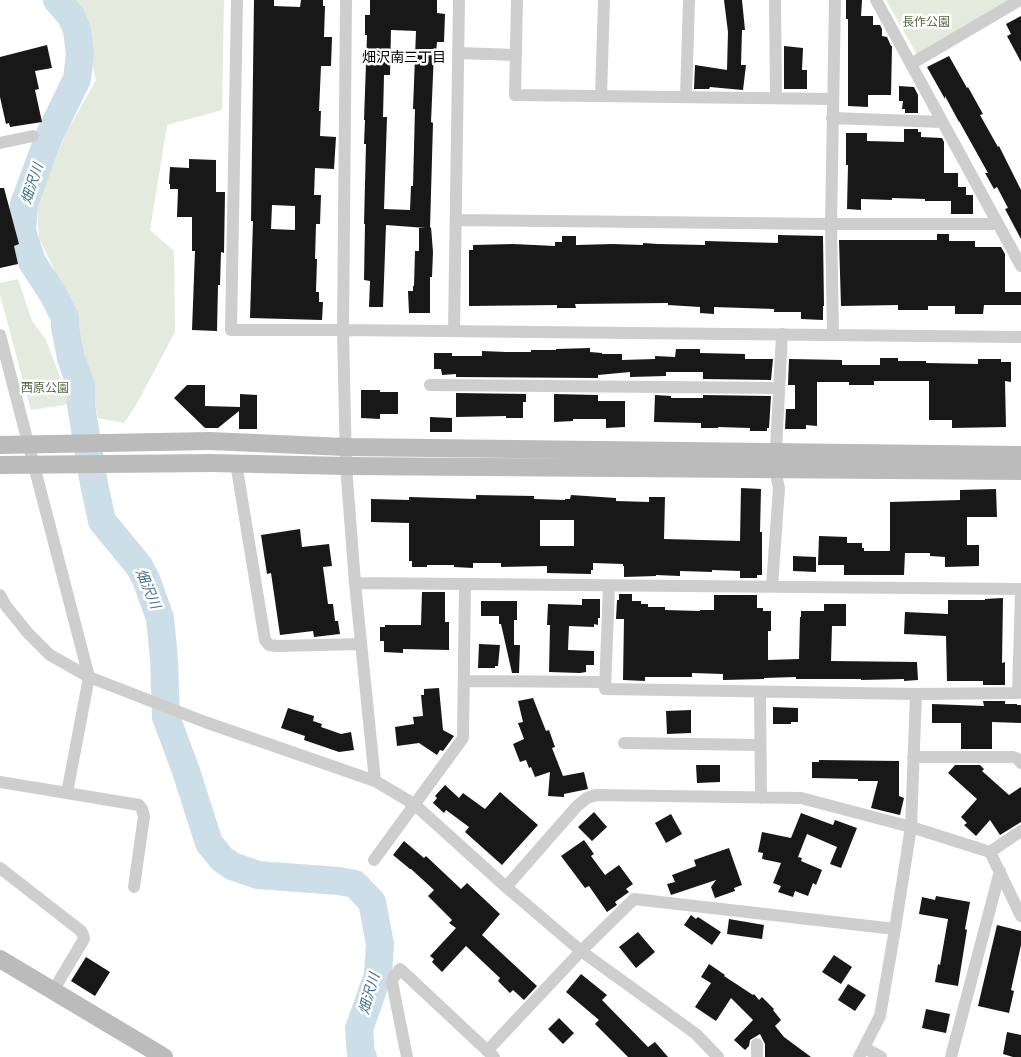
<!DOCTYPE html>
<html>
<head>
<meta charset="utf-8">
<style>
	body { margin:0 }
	canvas { display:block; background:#fff }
</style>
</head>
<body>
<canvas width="1021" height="1057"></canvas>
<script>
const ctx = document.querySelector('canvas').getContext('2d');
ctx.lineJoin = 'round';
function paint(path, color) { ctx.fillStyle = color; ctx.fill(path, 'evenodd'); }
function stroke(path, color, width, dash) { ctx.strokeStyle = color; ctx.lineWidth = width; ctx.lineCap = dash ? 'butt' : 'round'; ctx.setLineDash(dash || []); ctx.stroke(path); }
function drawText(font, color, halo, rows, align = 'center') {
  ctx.font = font + ' "DejaVu Sans","Noto Sans JP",sans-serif'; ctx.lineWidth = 5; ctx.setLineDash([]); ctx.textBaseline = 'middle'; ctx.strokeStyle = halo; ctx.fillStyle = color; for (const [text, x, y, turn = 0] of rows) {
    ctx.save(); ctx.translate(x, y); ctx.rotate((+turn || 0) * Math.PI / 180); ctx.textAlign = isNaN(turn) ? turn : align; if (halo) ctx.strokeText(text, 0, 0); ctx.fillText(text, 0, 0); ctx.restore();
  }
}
paint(new Path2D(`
	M71,0H224L222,110L167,125L150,230L174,251L175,332L135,407L124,423L98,418L77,317L39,238L37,207L66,133L96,80L79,8Z
	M886,0H1011L917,55Z
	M18,279L32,321L46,340L70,404L31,410L0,295V283Z`), '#e5eade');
stroke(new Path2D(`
	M57,0L71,16L77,30L80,54L77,79L50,134L24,204L22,231L32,262L53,294L65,318V327L71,358L81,386V405L94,484L102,521L139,566L146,579L160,618L164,659L166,717L186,771L209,843L222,859L232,866L258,875L339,881L355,884L372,902L380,944L378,975L359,1029L361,1054L363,1057`), '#ccdfe8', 28);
paint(new Path2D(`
	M254,0H274V6L300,7L301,0H323V6H325L324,37H332L331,66H321L319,111H321L320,136L336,137L334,169L315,168L314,195H321L320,224H316L315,259H317L316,292H319V302H323L322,320L250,318L253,221H251ZM272,205L295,206V230L271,229Z
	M370,0H437V13L445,14L444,42H437L436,53L434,52L431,122L433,123L430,228L431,227L433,252L432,277H430V313H409L408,291H413V286H414L415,251H419V228H426L386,225L383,307H369L370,281L364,280L365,224H364L366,144H364L365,120H364L367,35H365V15H370ZM391,30L416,31L413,109H415L413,186H411L410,210L384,209L387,117H383L384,75H390Z
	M724,0H742L745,30H742L741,65H746L743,90L710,87L709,89H694L695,65L727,70L728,32Z
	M846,0H862L861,16H873V25H880L882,29V36L887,37L891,46H892L891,95H868V107L848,106V19H846Z
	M1021,16V62L1007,36L1011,34L1006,24Z
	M47,45L52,68L35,71L39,89L35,90L42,122L10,127L9,123L6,124L0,97V57Z
	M784,46L803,48L802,70H807V89H784Z
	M949,56L967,88L968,87L983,114L980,115L998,147L999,146L1021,190V239L1005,209L1008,208L997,187L994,189L985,173H988L959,121V122L945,96V99L927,67Z
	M899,86L914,87L918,95V113H905V109H902L903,101H899Z
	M904,129H918V132H921V137L942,138L944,142V173H958V187H966V195H973V214H951V201H925V199L892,198V200L861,199V210L847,209L848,165H846V133H867V141L904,142Z
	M189,159L216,160V192H225L224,253L221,252L220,285H218L217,331L192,330L195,251H192V217H177L178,189H170V184H169L170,167L189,168Z
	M0,188H4L19,244L14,246L18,264L0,268Z
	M937,234H949V241H975V247H1001L1005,254V292H1021V305H984L983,314H955V306H928V310H898V305L841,306L839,240H937Z
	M778,235L823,236L824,306H823V320L801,319V312H774V309L714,307V314L700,313V307L668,305V303L575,304L576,308H557V305L469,306V250H473V245L513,244L555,246V242H562V236H576V245L613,244L643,245V243L658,244L705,245V241L778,243Z
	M590,348V352L602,353V354H622V360L655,359V356L675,357L676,349H700V353L745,354V359H773L771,380L703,379V372H666V376L630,377V372L598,375V378L456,377V374L442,375L441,369H434V353H452V356H482V351L506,352H531V350H556V349Z
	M880,358H898V361H926V363L978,364V359H1001V362H1011V382L1005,381L1006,427L952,428V420H929V381H874V385H849V382H817V426L806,425V429H785L786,409H795V385H788L789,359L842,360V365H880Z
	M187,385H205V406L240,407V394L257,395V429H239V411L218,428H205L174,398Z
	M361,390H380V392H398V414H380V419L361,418Z
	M456,393L526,394V402H523V418H506V416L456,417Z
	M554,394L598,395V401H625V427L606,428V419H573V421L554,422Z
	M655,395L671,396V398H703V395L771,396L769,428H767V431H750V428L718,427V428H701V423L654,422Z
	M430,417L452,418V432H430Z
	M741,488L761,489L760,532H762V575H757V578H740V571L712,570V572L680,571V576L656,575V576L624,577V566H623V564L593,563V570H591V574L547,573V566L501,567V563H473V568L454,567V565H427V567H412V561H409V523L371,522V499L409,500V497L476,499V495L534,496V499L565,500V499H570L571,495L616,498V501L649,502V497H665L664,539L740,541ZM540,520H574V546H540Z
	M996,489L997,517H967V545H979V566L945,567V557L930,556V553H905L904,575H844V565H818L819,536L847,537V543H862V548H864V551H890V502L960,500V490Z
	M300,529L302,547L329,544L332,566L323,567L328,604H333L335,621H338L340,634L314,637L313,631L280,635L271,573L267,574L261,535Z
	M793,556L816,557V572L793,571Z
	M422,592H445V622H449V650L403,649V653L384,652V641H380V627H385V625H421Z
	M619,594H632V601H641V604H648V607H665V610L700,611V610H714V595H757V608H763V611H771V631H768V660L799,659L800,617H801V611H824V604H846V626H832L831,661L917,662L918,680L904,681V679L861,680V679H796V677L764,678V679L723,680V674L692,673V677H645V681L623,680L624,619H616L617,600H619Z
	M1003,598L1002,663L1005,662V685H983V681H947L946,636L904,634L905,612L948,614V600H985V599Z
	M582,599H600V618H598V625L594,624V627L569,626L568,650L594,651V665H586V672L580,673L549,672L550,625H547L548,604L582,605Z
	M481,601H517V620H514V645H520L519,673H512L501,624H499V616H481Z
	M479,644L500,645L498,666H495V668H478Z
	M439,688L443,730L454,736L443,751L440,750L437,755L419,743L397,746L395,727L414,724L413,717L423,716L421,695H424V689Z
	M533,698L546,731L549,730L555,747L552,748L563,776L584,772L588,789L564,794V797L548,796L550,772L535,777L531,767L529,768L526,760L520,762L513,744L524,739L518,723L523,722L518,701Z
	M983,701H1005V704H1017V705H1021V723L992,722V749H961V723H932V704L984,706Z
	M773,707L798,708V722H791V724H773Z
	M288,708L314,716L313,721L322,724L321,727L341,734L351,732L354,750L339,752L304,740L305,736L281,728Z
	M691,710V733L667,734L666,711Z
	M819,760L899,761V796L904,798L900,815L871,808L878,781H858V779L812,778V762H819Z
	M696,765H720V782L697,783Z
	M955,765H980L984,769L982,771L1009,795L1021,787V822L1000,835L990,820L976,836L964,825L967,823L961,817L977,799L948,773Z
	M445,785L459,798L463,793L485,809L500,792L538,825L502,865L465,832L469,827L446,810L444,813L433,803L437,798L435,796Z
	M594,812L607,827L592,841L578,827Z
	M801,813L833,825L835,820L857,828L841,868L830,864L837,847L807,834L798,857L802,858L801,861L822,870L816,885L813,883L808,896L795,891L793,897L778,892L781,886L773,883L781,863L762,859L763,853L758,852L762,832L791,838Z
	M671,814L682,834L666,843L655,823Z
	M584,840L594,854L591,856L605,875L619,865L633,884L626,889L629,892L615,902L617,905L607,912L589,886L585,888L561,856Z
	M404,841L424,858L426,856L461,889L467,883L500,914L482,935L537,986L524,1000L513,990L510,993L498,981L500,978L466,946L442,972L432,962L434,959L430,956L456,928L449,923L452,920L428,896L434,890L411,869H410L393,855Z
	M729,848L742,885L734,888L735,891L715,898L711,887L716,880L671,895L667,884L675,882L672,875L696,866L694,860Z
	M936,896L970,902L965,929L967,930L958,986L935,982L938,964L940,965L948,919L919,914L922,897L935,900Z
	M691,915L696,919L698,917L721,932L712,945L684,925Z
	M729,919L764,925L762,939L727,934Z
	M997,925L1021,931V945L1011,990L1014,991L1009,1013L978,1006Z
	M638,932L655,952L636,968L619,947Z
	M834,955L852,967L841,984L822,972Z
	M86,957L110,972L95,996L71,981Z
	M709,964L725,975L724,976L753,995L754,994L759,1000L762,997L774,1009L773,1010L781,1020L775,1026L784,1037L811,1057H765V1044L760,1034L750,1040L749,1046L745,1050L734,1040L753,1020L731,998L716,1021L695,1007L711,983L701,977Z
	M581,974L607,995L602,1000L648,1047L655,1042L668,1057H628L595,1024L599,1020L566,992Z
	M848,984L866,995L855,1011L838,1000Z
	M926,1009L950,1014L946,1033L922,1028Z
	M559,1018L574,1033L563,1044L548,1029Z
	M1007,1032L1021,1035V1057H1013L1003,1054Z`), '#181818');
stroke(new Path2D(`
	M237,0L231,330H343L1021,337
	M346,0L343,330L346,466L355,583L375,781
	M517,0L515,95L832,99
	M775,0L776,98
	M876,0L1021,266
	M458,53L516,55
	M911,64L1020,0
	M601,96L604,0
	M686,97L689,0
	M832,118L942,122
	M0,143L33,136
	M456,220L831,224H998
	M454,331L459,0
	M833,334L831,224L835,0
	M0,335L89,677L67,793
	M430,385L779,388
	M236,463L265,640L269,645L277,646L361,644
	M355,583L1021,589
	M609,586L605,689L916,694L1018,693L1021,593
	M772,586L779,488L775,469L782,334
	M0,595L6,606L28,633L50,655L89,677L205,722L375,781L414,804L506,887L581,951L696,1034L718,1057
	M464,681L605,682
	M760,692L761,798
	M624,743L760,745
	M913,757H1013L1018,759L1021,763
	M0,782L139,805L142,809L144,816L134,887
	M990,852L1021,831
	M374,860L463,738L465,584
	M0,868L81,931L83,935L84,939L53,991
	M506,887L577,806L587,798L596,795L801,798L911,827L990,852L1021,916
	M865,1048L881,1057
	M487,1051L581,951L634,899L895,929
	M407,1057L392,982L393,978L400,969L494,1057
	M757,1057V1044
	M859,1057L880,1016L895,929L911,827L916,694
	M951,1057L1000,871`), '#cecece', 12);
stroke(new Path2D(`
	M210,441L345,447L1021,455
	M211,463L346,466L1021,471
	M0,959L164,1057`), '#bbb', 18);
stroke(new Path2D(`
	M0,445L210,441
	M0,465L211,463`), '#bbb', 18);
drawText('12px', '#566a41', '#fff', [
	["長作公園",926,23],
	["西原公園",45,389]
]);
drawText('14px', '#000', '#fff', [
	["畑沢南三丁目",404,58]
]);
drawText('italic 14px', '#45748e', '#fff', [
	["畑沢川",33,184,-72],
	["畑沢川",147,589,67],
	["畑沢川",370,994,-74]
]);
</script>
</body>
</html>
